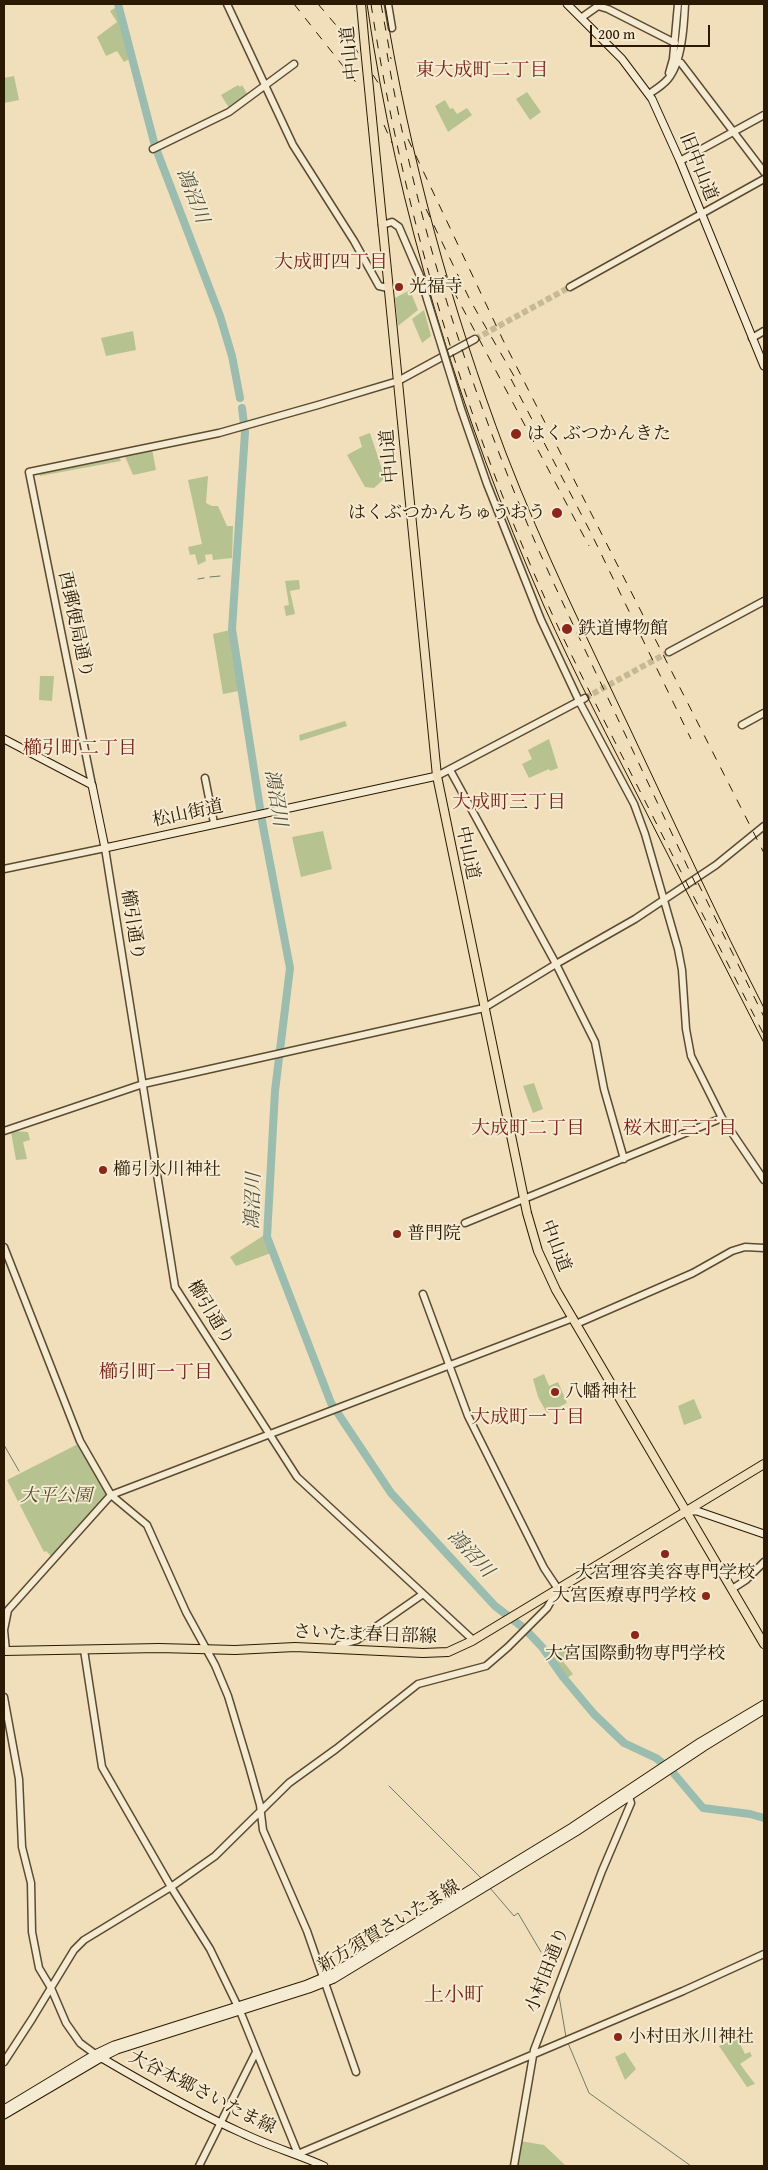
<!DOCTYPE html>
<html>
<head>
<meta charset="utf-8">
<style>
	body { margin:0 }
	#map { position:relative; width:768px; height:2170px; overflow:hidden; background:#f0dfba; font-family:"Gentium Book Plus",serif }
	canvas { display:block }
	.frame { position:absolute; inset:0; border:5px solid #2b1a01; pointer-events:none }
	.scale { position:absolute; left:590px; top:25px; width:120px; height:22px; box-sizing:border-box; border:2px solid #2b1a01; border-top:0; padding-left:6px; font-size:15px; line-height:18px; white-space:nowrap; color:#2b1a01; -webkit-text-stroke:4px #f5ead2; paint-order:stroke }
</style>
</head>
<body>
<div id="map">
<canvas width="768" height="2170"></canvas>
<div class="frame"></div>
<div class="scale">200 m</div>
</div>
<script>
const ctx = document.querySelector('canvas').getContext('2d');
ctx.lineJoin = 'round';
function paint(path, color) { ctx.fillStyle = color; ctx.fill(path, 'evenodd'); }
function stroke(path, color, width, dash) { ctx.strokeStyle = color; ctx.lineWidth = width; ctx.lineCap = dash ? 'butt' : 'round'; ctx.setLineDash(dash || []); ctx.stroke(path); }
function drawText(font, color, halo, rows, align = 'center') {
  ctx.font = font + ' "Gentium Book Plus","Noto Serif JP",serif'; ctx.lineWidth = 4; ctx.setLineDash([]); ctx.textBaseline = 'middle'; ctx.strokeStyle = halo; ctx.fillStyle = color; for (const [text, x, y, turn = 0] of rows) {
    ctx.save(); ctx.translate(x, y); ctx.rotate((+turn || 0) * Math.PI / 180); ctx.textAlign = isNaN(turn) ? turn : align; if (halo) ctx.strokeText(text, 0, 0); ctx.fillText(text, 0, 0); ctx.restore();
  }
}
paint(new Path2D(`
	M118,6L131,58L124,62L117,51L106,56L97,37L117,22L110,11Z
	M14,76L19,100L4,103V78Z
	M238,85L240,87L242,85L248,95L229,108L221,95Z
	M527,92L541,112L530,120L516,99Z
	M445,100L450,109L453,108L457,114L467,108L472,115L448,132L435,106Z
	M410,290L418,310L398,326L395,298Z
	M424,310L431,336L422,343L412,319Z
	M133,331L136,350L106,356L101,338Z
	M370,433L385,478L374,488L365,487L347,455L362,447L359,437Z
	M152,449L156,470L133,475L124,454Z
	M119,456L121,461L40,476L39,471Z
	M208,476L206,503L212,506H218L227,526H233L232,558L213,560L212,554L205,555L206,561L198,565L195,554L190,555L188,547L202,544L188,480Z
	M299,580L300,589L290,591L295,614L286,616L284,606L289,605L285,581Z
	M230,630L239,691L223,694L213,634Z
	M40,676H54L52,701L39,700Z
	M345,721L347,726L300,741L299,735Z
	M549,739L558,768L550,771L549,769L529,778L522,764L532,759L528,750Z
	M323,831L332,869L301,877L292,837Z
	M534,1083L543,1109L533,1113L523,1086Z
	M12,1131L28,1132L30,1140L23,1142L27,1159L16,1160L11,1132Z
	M266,1234L271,1253L236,1266L230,1257Z
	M544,1374L549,1386L558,1382L567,1403L547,1413L538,1397L533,1379Z
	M694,1399L702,1418L684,1425L678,1406Z
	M78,1444L106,1492V1496L51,1556L46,1551L44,1552L7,1480Z
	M571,1645L575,1652L562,1660L573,1674L567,1678L550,1658Z
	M737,2038L745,2054L750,2052L752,2056L740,2064L755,2084L747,2087L719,2046Z
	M625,2052L636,2069L625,2080L615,2057Z
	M520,2141L544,2145L566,2166H516Z`), '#b7c291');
stroke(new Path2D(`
	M210,577L220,576
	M198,579L204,578
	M4,1445L19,1471
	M389,1786L482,1879
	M490,1888L514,1916L518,1913L541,1952
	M559,1996L566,2037
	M568,2043L589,2093L691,2166`), '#6e7c69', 1);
stroke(new Path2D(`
	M118,4L155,146L220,316L232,356L240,398
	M242,408L245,432L232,629L262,821L290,968L275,1091L267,1237L331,1403L391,1493L495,1606L525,1629L542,1647L563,1677L594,1714L624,1743L656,1758L670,1769L703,1808L750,1814L764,1818`), '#9abdaf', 8);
stroke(new Path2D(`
	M475,339L570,287
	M585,698L669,652`), '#c9b895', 6, [6, 3]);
const tertiary = new Path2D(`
	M227,4L293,145L354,241L379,286L388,288
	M388,4L392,28
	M581,18L598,6L608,9L675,43
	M677,61L681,63L764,172
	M669,73L673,59L678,4
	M649,94C655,90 663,85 668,79C682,63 684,25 685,4
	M153,149L229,112L294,64
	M680,161L764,115
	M382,225L392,222L399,227L420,276L427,299
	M570,287L764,179
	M752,338L764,331
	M461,409L487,484L541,620L579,701L634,804L645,834L678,949L682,970L686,1029L691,1056L722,1118L764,1180
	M669,652L764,601
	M742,725L764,713
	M450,770L556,964L595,1042L604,1089L624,1159
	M437,776L585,698
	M205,778L214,823
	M92,785L29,472L219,433L318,405L398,381L475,339
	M4,869L105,848L175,1287L297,1477L473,1640
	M4,1131L143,1084L484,1008L556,964L635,919L716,865L764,826
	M465,1223L722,1118
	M4,1247L80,1441L111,1495L147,1525L186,1612L215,1665L228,1696L249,1766L260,1805L263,1830L307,1931L356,2072
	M576,1324L693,1273L732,1251L745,1247L764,1248
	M732,1589L746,1580L764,1562
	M338,1648L339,1645L357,1640L423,1594
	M84,1650L102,1767L171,1887L210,1949L240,2011L298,2154L683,1991L764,1954
	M6,1651L4,1630L8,1610L111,1495L573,1318
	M4,1697L19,1779L22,1847L31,1883L32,1932L39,1968L51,1988L66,2023L80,2043L95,2054
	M4,2062L32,2019L74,1950L84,1940L171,1887L215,1856L289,1783L336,1749L418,1684L486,1666L508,1647L547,1608L558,1589L544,1568L468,1416L423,1294
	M199,2166L256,2052
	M514,2166L534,2050L602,1871L631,1803L628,1794`);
const secondary = new Path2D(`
	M567,4L622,59L652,99L680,161L764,366
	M4,739L92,785L105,848L437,776
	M686,1511H697L764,1534
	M100,2057C146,2084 193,2111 242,2133C269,2146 297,2154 324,2166
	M4,2109L95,2054L114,2045L307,1984L331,1974L572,1827L700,1742L764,1704
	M4,2115L101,2058L117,2050L309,1989L334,1979L576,1832L704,1747L764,1710`);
const primary = new Path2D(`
	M4,1651L159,1648L235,1650L295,1647L423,1653L448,1652L472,1641L558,1589L764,1464`);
const trunk = new Path2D(`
	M361,4L365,48
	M372,119L437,776L527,1213L538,1251L556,1290L764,1644`);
stroke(tertiary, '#5c4b2f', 9);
stroke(secondary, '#2b1a01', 9);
stroke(primary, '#2b1a01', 10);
stroke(trunk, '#2b1a01', 10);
stroke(tertiary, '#f5ead2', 6);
stroke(secondary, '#f5ead2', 7);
stroke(primary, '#f0dfba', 8);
stroke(trunk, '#f0dfba', 8);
stroke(new Path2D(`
	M367,4C397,211 460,415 544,606C575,675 610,741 644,808C684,886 724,965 764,1043
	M385,4C410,157 451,307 506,453C543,549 589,642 633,735C676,826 718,918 764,1008`), '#2b1a01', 1);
stroke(new Path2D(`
	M294,4L358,85
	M318,4L353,45L383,90
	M371,4C401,199 456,390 533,571C566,648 605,722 643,797C683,876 724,956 764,1035
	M381,4L391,59
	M387,53C415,215 464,372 527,523C548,573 572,622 595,671C630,744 664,817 699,891
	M384,125L392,143
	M408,139L503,340L764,853
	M426,209L470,300L518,383
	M445,275L589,546
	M511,379L592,535L691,739
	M698,883L764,1017`), '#2b1a01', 1, [9, 9]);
const tertiaryBridge = new Path2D(`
	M427,299L461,409`);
const trunkBridge = new Path2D(`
	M365,48L372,119`);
stroke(tertiaryBridge, '#5c4b2f', 9, []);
stroke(trunkBridge, '#2b1a01', 10, []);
stroke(tertiaryBridge, '#f5ead2', 6);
stroke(trunkBridge, '#f0dfba', 8);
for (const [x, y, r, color] of [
	[399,287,5,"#8f2418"],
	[516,434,6,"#8f2418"],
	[557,513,6,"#8f2418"],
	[567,629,6,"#8f2418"],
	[103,1170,5,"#8f2418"],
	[397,1234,5,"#8f2418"],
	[555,1392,5,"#8f2418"],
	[665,1554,5,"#8f2418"],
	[706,1596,5,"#8f2418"],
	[635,1635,5,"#8f2418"],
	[618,2037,5,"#8f2418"]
]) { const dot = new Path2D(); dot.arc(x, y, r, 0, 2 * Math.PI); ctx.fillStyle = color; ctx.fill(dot); stroke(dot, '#f5ead2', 2); }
drawText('18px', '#2b1a01', '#f5ead2', [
	["中山道",351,53,-96],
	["旧中山道",698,167,68],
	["中山道",390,456,-95],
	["西郵便局通り",75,625,78],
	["松山街道",188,814,-12],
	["中山道",467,853,78],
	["櫛引通り",132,925,81],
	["中山道",555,1246,69],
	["櫛引通り",210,1313,59],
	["さいたま春日部線",365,1635,2],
	["新方須賀さいたま線",389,1927,-31],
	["小村田通り",548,1970,-69],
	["大谷本郷さいたま線",202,2093,27]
]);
drawText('18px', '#2b1a01', '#f5ead2', [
	["光福寺",409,287],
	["はくぶつかんきた",527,434],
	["はくぶつかんちゅうおう",546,513,"right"],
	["鉄道博物館",578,629],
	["櫛引氷川神社",113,1170],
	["普門院",407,1234],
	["八幡神社",565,1392],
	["大宮理容美容専門学校",665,1573,"center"],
	["大宮医療専門学校",696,1596,"right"],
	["大宮国際動物専門学校",635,1654,"center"],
	["小村田氷川神社",628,2037]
], 'left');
drawText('italic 18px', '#554c2c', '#f5ead2', [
	["大平公園",56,1496]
]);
drawText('19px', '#7a1f14', '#f5ead2', [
	["東大成町二丁目",482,71],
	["大成町四丁目",331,263],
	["櫛引町二丁目",80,749],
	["大成町三丁目",509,803],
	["大成町二丁目",528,1129],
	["桜木町三丁目",680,1129],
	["櫛引町一丁目",156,1373],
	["大成町一丁目",528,1418]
]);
drawText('italic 19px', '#52533e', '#f5ead2', [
	["鴻沼川",192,196,69],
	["鴻沼川",275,798,81],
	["鴻沼川",254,1201,-88],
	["鴻沼川",470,1554,47]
]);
drawText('20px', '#7a1f14', '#f5ead2', [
	["上小町",454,1996]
]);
</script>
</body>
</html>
